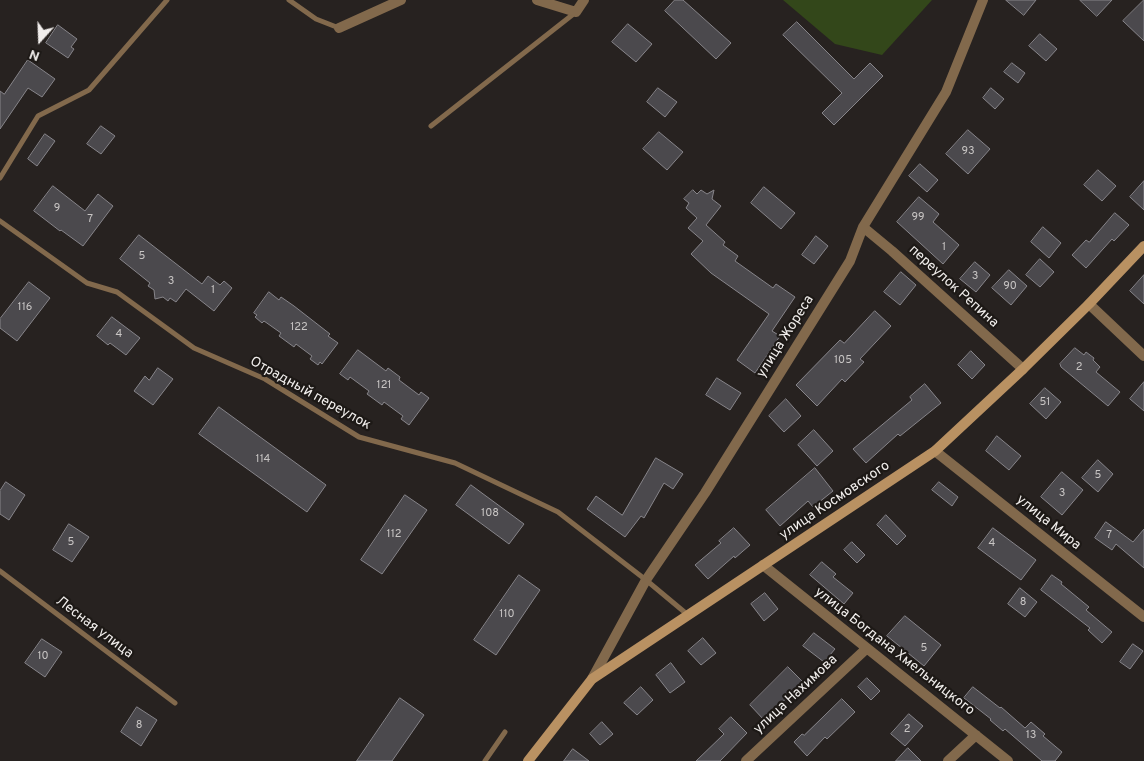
<!DOCTYPE html>
<html>
<head>
<meta charset="utf-8">
<style>
	body { margin:0 }
	#map { position:relative; width:1144px; height:761px; overflow:hidden; background:#272220; font-family:Overpass,sans-serif }
	canvas { display:block }
	.north { position:absolute; left:15px; top:15px; width:50px; height:50px; -webkit-text-stroke:4px #1d1916; paint-order:stroke; rotate:200deg; font-size:14px; font-weight:700; line-height:20px; text-align:center; color:#f1eeec }
	.north::after { content:''; display:block; margin:auto; width:18px; height:22px; background:#f1eeec; clip-path:polygon(50% 0,100% 100%,50% 72%,0 100%) }
</style>
</head>
<body>
<div id="map">
<canvas width="1144" height="761"></canvas>
<div class="north">N</div>
</div>
<script>
const ctx = document.querySelector('canvas').getContext('2d');
ctx.lineJoin = 'round';
function paint(path, color) { ctx.fillStyle = color; ctx.fill(path, 'evenodd'); }
function stroke(path, color, width, dash) { ctx.strokeStyle = color; ctx.lineWidth = width; ctx.lineCap = dash ? 'butt' : 'round'; ctx.setLineDash(dash || []); ctx.stroke(path); }
function drawText(font, color, halo, rows, align = 'center') {
  ctx.font = font + ' Overpass,sans-serif'; ctx.lineWidth = 4.5; ctx.setLineDash([]); ctx.textBaseline = 'middle'; ctx.strokeStyle = halo; ctx.fillStyle = color; for (const [text, x, y, turn = 0] of rows) {
    ctx.save(); ctx.translate(x, y); ctx.rotate((+turn || 0) * Math.PI / 180); ctx.textAlign = isNaN(turn) ? turn : align; if (halo) ctx.strokeText(text, 0, 0); ctx.fillText(text, 0, 0); ctx.restore();
  }
}
paint(new Path2D(`
	M783,0H932L882,55L835,44Z`), '#33471a');
const building = new Path2D(`
	M675,0H683L731,43L716,59L665,11Z
	M1006,0H1036L1024,15Z
	M1080,0H1112L1097,16Z
	M1144,0V41L1123,21Z
	M797,22L854,79L870,63L883,76L834,125L822,113L842,93L783,35Z
	M628,24L652,44L636,62L612,42Z
	M58,25L77,39L71,47L74,49L68,58L46,43Z
	M1040,34L1057,49L1046,61L1029,46Z
	M28,60L55,79L42,97L28,88L0,129V91L4,94Z
	M1012,63L1025,73L1018,83L1004,72Z
	M658,88L677,102L665,117L647,102Z
	M991,88L1004,99L995,109L983,98Z
	M101,126L115,136L101,154L87,144Z
	M968,130L990,149L968,174L946,154Z
	M659,132L683,152L667,170L643,149Z
	M45,134L55,141L37,166L28,159Z
	M920,164L938,180L927,192L909,176Z
	M1098,170L1116,186L1102,201L1084,185Z
	M1144,181V210L1130,197Z
	M53,186L85,211L98,194L113,206L83,246L61,230L60,231L34,211Z
	M764,187L795,213L781,229L751,203Z
	M693,190L697,194L701,190L707,194L714,190L712,199L721,206L706,225L725,242L723,245L738,256L735,261L773,288L776,284L795,297L772,331L780,336L755,373L737,360L769,314L711,273L691,254L703,241L688,228L697,218L686,208L689,203L684,199Z
	M919,197L939,214L933,222L959,245L943,264L897,222Z
	M1115,213L1129,225L1114,241L1112,239L1086,268L1072,255L1086,240L1089,242Z
	M1043,227L1061,243L1049,258L1031,242Z
	M139,235L202,284L208,276L220,285L224,281L232,288L214,311L186,289L176,302L170,298L168,301L163,297L155,299L154,290L148,286L150,283L120,259Z
	M816,236L828,246L814,264L802,255Z
	M1040,259L1054,272L1040,287L1026,275Z
	M975,262L990,275L976,292L960,279Z
	M1009,270L1027,286L1011,305L992,288Z
	M901,272L916,285L900,305L884,292Z
	M1144,275V304L1130,291Z
	M29,282L50,298L17,341L0,328V319Z
	M269,292L279,300L281,297L294,306L330,334L328,336L338,343L322,364L320,362L318,365L310,359L312,356L296,344L294,347L279,336L281,333L264,321L262,323L255,317L257,315L254,313Z
	M875,311L891,326L860,359L864,362L845,382L842,379L817,406L796,385L840,340L844,343Z
	M112,317L140,338L126,355L110,343L108,345L97,336Z
	M1075,348L1084,355L1086,352L1094,358L1093,360L1100,367L1096,372L1120,392L1108,406L1061,367L1060,364Z
	M358,350L386,371L388,368L400,377L399,380L419,395L421,392L429,398L409,425L401,419L403,416L384,402L382,405L367,394L369,391L350,377L348,380L340,374Z
	M971,351L985,365L972,379L958,365Z
	M158,368L173,379L153,405L134,391L145,376L149,380Z
	M717,378L741,393L730,410L706,395Z
	M1144,382V411L1130,399Z
	M925,384L941,403L900,436L898,434L866,463L853,449L912,400L910,397Z
	M1045,388L1061,402L1046,419L1030,404Z
	M786,399L801,416L784,432L769,416Z
	M219,407L326,485L307,512L199,434Z
	M814,430L833,451L817,466L798,445Z
	M997,436L1021,456L1009,470L986,451Z
	M656,458L683,474L673,489L664,483L644,518L641,516L625,537L587,509L596,496L622,515Z
	M1098,460L1113,474L1098,492L1082,478Z
	M815,468L833,491L813,507L808,501L780,526L766,510Z
	M1062,472L1083,490L1062,515L1041,497Z
	M6,482L25,495L9,520L0,514V491Z
	M939,482L958,497L952,506L932,490Z
	M471,485L524,524L509,544L456,505Z
	M405,495L427,510L382,574L361,560Z
	M886,515L906,536L897,545L877,525Z
	M1106,522L1133,542L1144,529V568L1116,544L1112,550L1095,538Z
	M69,524L89,537L72,562L53,550Z
	M734,528L750,545L735,558L734,556L708,579L695,565L721,543L719,541Z
	M993,528L1036,560L1021,580L978,548Z
	M852,542L865,555L857,563L844,550Z
	M822,562L836,574L833,577L853,593L844,604L810,575Z
	M519,575L540,590L496,655L474,640Z
	M1052,575L1062,582L1061,584L1089,607L1086,610L1112,632L1102,643L1088,630L1090,628L1041,590Z
	M1020,588L1037,602L1025,617L1008,604Z
	M765,593L778,609L764,621L751,604Z
	M905,616L941,645L924,666L887,636Z
	M814,633L835,649L824,662L803,646Z
	M703,638L716,653L701,665L688,651Z
	M42,639L62,652L45,677L25,663Z
	M1133,644L1143,651L1130,669L1120,662Z
	M671,663L685,682L670,693L656,675Z
	M788,667L803,682L764,720L750,705Z
	M867,678L880,691L871,700L858,687Z
	M641,687L653,700L637,715L624,703Z
	M973,687L1000,708L1001,707L1025,728L1031,722L1045,734L1043,736L1062,752L1055,761H1042L1005,729L1003,731L990,720L991,719L964,698Z
	M400,698L424,715L392,761H357Z
	M842,699L855,712L827,739L825,737L807,756L794,742L802,734L804,735Z
	M137,707L157,720L141,746L121,732Z
	M909,714L923,726L905,746L891,734Z
	M731,717L747,733L720,761H696L724,734L719,729Z
	M602,722L613,734L600,745L590,734Z
	M908,748L921,761H896Z
	M573,749L589,761H564Z`);
paint(building, '#4b494d');
stroke(building, '#87858a', 1);
stroke(new Path2D(`
	M289,0L316,19L339,28
	M431,126L576,12
	M0,178L38,116L89,90L167,0
	M0,221L87,283L117,292L194,348L265,379L359,437L455,463L558,512L646,580L688,615
	M0,571L175,703
	M485,761L505,732`), '#82694c', 5);
stroke(new Path2D(`
	M537,0L576,12L584,0
	M339,28L401,0
	M863,227L892,251L1023,369
	M1089,304L1144,356
	M935,451L1144,617
	M763,565L1008,761
	M592,679L646,580L705,493L850,261L863,227L946,92L983,0
	M746,761L866,649
	M948,761L976,735`), '#82694c', 10);
stroke(new Path2D(`
	M528,761L592,679L935,451L1023,369L1089,304L1144,246`), '#b99162', 10);
drawText('11px', '#c8c5c4', null, [
	["93",968,152],
	["9",57,209],
	["99",918,218],
	["7",90,220],
	["1",944,248],
	["5",142,257],
	["3",975,277],
	["3",171,282],
	["90",1010,287],
	["1",213,291],
	["116",25,308],
	["122",299,328],
	["4",119,335],
	["105",843,361],
	["2",1079,368],
	["121",384,386],
	["51",1045,403],
	["114",263,460],
	["5",1098,476],
	["3",1062,494],
	["108",490,514],
	["112",394,535],
	["7",1109,536],
	["5",71,543],
	["4",992,544],
	["8",1023,603],
	["110",507,615],
	["5",924,649],
	["10",43,657],
	["8",139,726],
	["2",907,730],
	["13",1031,736]
]);
drawText('14px', '#f1eeec', '#1d1916', [
	["переулок Репина",953,287,42],
	["улица Жореса",786,337,-58],
	["Отрадный переулок",310,394,29],
	["улица Космовского",835,501,-34],
	["улица Мира",1048,523,39],
	["Лесная улица",94,628,37],
	["улица Богдана Хмельницкого",894,652,38],
	["улица Нахимова",796,695,-43]
]);
</script>
</body>
</html>
